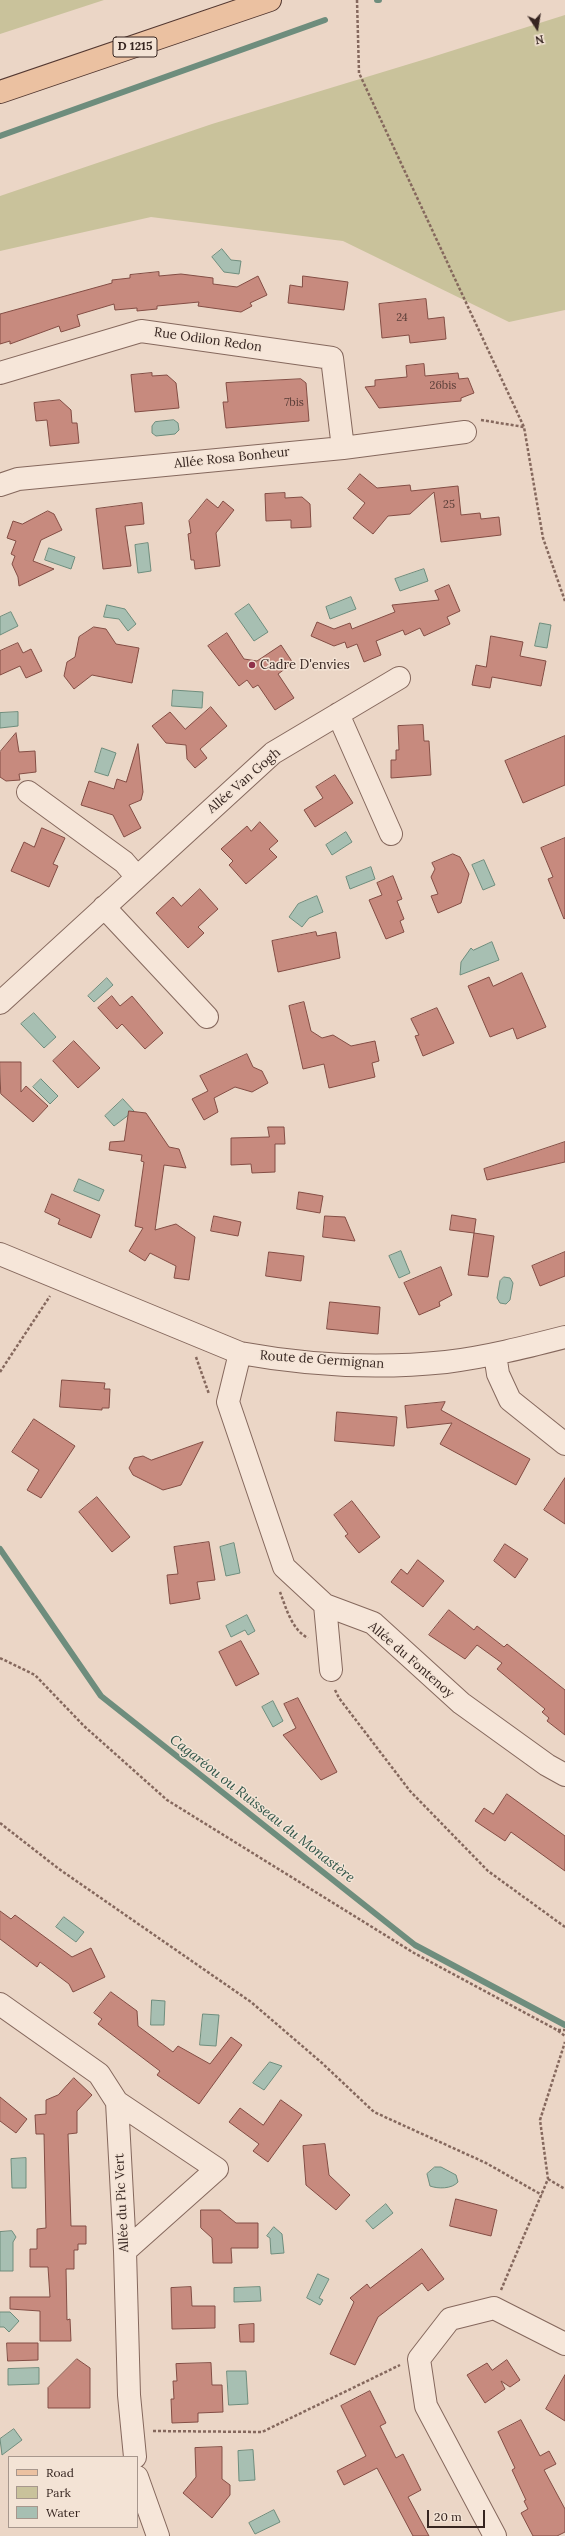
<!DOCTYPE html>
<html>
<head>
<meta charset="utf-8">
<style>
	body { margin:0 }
	#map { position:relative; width:565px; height:2536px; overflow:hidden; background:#ebd6c6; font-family:Lora,serif }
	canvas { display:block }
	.legend { position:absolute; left:8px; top:2456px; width:130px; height:72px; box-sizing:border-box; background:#f3e3d5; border:1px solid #a7978d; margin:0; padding:5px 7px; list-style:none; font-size:12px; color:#362520 }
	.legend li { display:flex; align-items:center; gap:8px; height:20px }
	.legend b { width:20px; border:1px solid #a7978d }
	.north { position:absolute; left:517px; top:8px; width:40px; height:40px; -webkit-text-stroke:3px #f3e3d5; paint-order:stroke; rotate:168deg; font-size:11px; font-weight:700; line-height:16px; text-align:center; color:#362520 }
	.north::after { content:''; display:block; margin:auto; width:14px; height:18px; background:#362520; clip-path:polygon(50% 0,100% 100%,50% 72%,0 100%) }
	.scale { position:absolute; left:427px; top:2510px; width:58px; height:18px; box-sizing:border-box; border:2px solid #362520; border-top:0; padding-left:5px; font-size:12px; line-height:14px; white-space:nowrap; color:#362520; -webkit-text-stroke:3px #f3e3d5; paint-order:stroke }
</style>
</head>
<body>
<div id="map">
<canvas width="565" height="2536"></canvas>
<ul class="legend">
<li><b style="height:5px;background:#ebc1a1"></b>Road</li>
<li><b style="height:11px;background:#c9c29b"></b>Park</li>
<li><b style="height:11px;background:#a7bfb2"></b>Water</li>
</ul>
<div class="north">N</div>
<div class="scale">20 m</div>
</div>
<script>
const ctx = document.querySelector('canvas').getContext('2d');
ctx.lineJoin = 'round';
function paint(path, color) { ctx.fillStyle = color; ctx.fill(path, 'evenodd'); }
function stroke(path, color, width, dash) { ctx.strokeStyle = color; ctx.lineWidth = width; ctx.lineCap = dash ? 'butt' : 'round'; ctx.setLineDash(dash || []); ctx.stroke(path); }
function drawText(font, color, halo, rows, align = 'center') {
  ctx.font = font + ' Lora,serif'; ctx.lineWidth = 3; ctx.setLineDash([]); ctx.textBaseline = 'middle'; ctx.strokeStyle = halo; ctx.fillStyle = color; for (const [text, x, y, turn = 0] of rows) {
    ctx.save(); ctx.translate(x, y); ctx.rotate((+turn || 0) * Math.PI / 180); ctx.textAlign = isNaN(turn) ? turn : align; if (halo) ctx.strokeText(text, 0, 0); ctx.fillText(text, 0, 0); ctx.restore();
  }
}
paint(new Path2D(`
	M0,0H104L0,34Z
	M565,15V310L509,322L343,241L151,217L0,251V196L212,124L429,58Z`), '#c9c29b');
const water = new Path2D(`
	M222,249L231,260L241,261L239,274L224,272L212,257Z
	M174,420L178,423L179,430L175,434L156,436L152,433V426L155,422Z
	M148,543L151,571L138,573L135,545Z
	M49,548L75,557L71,569L45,560Z
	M424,569L428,581L400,591L395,579Z
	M351,597L356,609L330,619L326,607Z
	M249,604L268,632L254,641L235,614Z
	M107,605L125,609L136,624L128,631L119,619L104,617Z
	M11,612L18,626L0,635V617Z
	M540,623L551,625L547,648L535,646Z
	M173,690L203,692L202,708L172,706Z
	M18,712V726L0,728V713Z
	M102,748L116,753L108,776L95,772Z
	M346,832L352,842L332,855L326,845Z
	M484,860L495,885L483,890L472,865Z
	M371,867L375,879L350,889L346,877Z
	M317,896L323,912L309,918L302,927L289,917L298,904Z
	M492,942L499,960L460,975L461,962L471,948L473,950Z
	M107,978L113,985L94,1002L88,996Z
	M34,1013L56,1037L44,1048L21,1024Z
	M41,1079L58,1096L50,1104L33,1087Z
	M123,1099L134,1111L114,1126L105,1116Z
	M79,1179L104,1190L99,1201L74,1191Z
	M401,1251L410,1273L399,1278L389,1256Z
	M504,1277L510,1278L513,1283L510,1300L506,1304L500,1303L497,1298L500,1281Z
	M234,1543L240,1573L226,1576L220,1547Z
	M247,1615L255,1631L248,1635L245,1630L231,1637L226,1626Z
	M273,1701L283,1721L273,1727L262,1707Z
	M64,1917L84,1932L76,1942L56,1927Z
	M152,2000L165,2001L164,2025H151Z
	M203,2014L219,2015L216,2046L200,2045Z
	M270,2062L282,2066L264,2090L253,2083Z
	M26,2158V2188H12L11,2159Z
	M435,2167H441L456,2175L458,2182C452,2189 438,2189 430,2186L427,2174Z
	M386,2204L393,2213L373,2229L366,2221Z
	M274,2227L282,2234L284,2253L271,2254L270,2238L267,2236Z
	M12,2231L16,2237L13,2242V2271H0V2232Z
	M318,2274L329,2279L319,2298L323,2300L320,2305L307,2298Z
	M260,2287L261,2301L234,2302V2288Z
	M0,2312H10L19,2321L9,2332L4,2327H0Z
	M39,2368V2384L8,2385V2369Z
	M227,2371H246L248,2404L229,2405Z
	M14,2429L22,2440L2,2455L0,2439Z
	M253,2450L255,2480L239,2481L238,2451Z
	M274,2510L280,2522L255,2534L249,2523Z`);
paint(water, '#a7bfb2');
stroke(water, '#6e8d7d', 1);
stroke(new Path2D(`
	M377,0H379
	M0,136L325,20
	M0,1549L101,1696L415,1945L565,2025`), '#6e8d7d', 6);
const building = new Path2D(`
	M159,272V276L181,274L213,278V284L237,287L258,276L267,295L250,303L252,306L241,312L198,306L199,302L157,306V309L137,311V308L115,310L114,304L77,315L80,326L61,332L59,326L10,344V341L0,344V314L112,283V280L130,278V275Z
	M303,276L348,282L344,310L288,303L290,285L302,287Z
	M426,299L428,319L444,317L446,339L410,343L409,335L382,338L379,304Z
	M424,364L425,376L458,373L459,379L468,378L474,393L461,398V401L379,408L365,387L375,386V380L407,377L406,366Z
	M152,373V376L167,375L176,383L179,408L135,412L131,375Z
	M301,379L306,383L309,421L226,428L223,402H228L226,383Z
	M60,400L71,410L72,423H77L79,443L50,446L47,420L36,421L34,403Z
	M360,474L377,488L410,485L411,491L458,486L461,515L480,513L481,519L499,517L501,535L441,542L434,492L410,514L388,516L373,534L353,518L365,503L348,489Z
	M285,493V498L302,497L310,504L311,527L291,528V520L266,521L265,494Z
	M207,499L218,508L223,501L234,510L216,533L220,566L195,569L194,560H191L188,534L191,533L189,521Z
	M142,503L144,524L125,526L131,566L103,569L96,509Z
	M48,511L54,514L62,530L41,540L33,561L54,569L19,586L18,577L12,564L15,556L11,554L16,541L7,538L13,521L22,524Z
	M449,585L460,611L447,617L450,624L424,636L420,628L405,635L403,630L376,641L381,655L364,662L357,644L347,648L345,642L334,646L311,636L317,622L334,629L350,623L352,629L395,612L392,605L439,600L435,591Z
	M94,627L106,629L116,644L139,648L132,683L92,675L74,689L64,676L67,662L75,657L79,637Z
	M227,633L244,659L257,661L281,645L293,663L278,674L294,698L275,710L258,685L253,688L247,680L239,686L208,646Z
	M491,636L523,642L520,656L546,661L541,686L492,677L490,688L472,685L476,665L486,667Z
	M18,643L23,653L31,649L42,671L26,678L20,666L0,675V651Z
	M211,707L227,726L200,749L207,758L195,768L187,759L186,745L166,743L152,726L170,712L185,729Z
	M423,725L424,741H429L431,775L391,778V760H396V750H399L398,726Z
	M16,733L19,752L35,751L36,772L19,774L20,780L6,781L0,777V752Z
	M565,736V785L523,803L505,761Z
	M138,744L143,792L141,800L129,805L141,828L124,837L113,815L81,805L89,781L114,789L117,779L126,782Z
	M335,775L353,803L315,827L304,810L323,798L316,787Z
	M260,822L278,841L269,849L277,857L246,884L229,865L233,861L221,849L247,826L251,831Z
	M42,828L65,838L53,864L58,866L49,887L11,871L24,842L34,847Z
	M565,838V918L564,919L548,879L553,877L541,848Z
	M453,854L460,857L469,874L461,903L438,913L431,896L438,894L431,877L435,869L432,863Z
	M393,876L402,899L397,901L404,919L400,921L404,932L386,939L369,900L382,895L377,883Z
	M200,889L218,909L198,927L204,933L188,948L156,913L173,897L181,906Z
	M316,932L317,936L336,932L340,958L278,972L272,941Z
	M522,973L546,1027L517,1039L513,1028L490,1037L468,986L489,977L493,986Z
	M112,996L120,1006L132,996L163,1033L145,1049L122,1024L117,1029L98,1008Z
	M304,1002L311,1031L322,1038L333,1035L351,1046L375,1041L379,1061L372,1063L375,1077L329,1088L324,1064L303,1069L289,1006Z
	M437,1008L454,1043L423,1056L415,1036L419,1035L411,1019Z
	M74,1041L100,1068L78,1088L53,1061Z
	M247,1054L253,1067L262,1071L268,1083L252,1092L235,1087L214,1098L218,1112L204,1120L192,1099L208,1091L200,1076Z
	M0,1062H21V1092L26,1086L48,1106L33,1122L1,1094Z
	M129,1111L146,1113L169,1147L179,1149L186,1168L164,1165L155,1230L176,1224L195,1237L189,1280L174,1278L176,1266L150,1253L145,1261L129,1251L143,1228L135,1226L144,1162L141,1161L142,1155L109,1150L110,1142L124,1141Z
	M268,1127H284L285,1144H275V1172L252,1173L251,1164L231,1165V1138L269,1137Z
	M565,1142V1162L487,1180L484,1169Z
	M299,1192L323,1196L320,1213L297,1209Z
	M52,1194L100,1215L91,1238L58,1224L60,1219L45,1212Z
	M452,1215L476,1219L474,1233L494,1236L488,1277L468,1275L474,1233L450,1230Z
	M214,1216L241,1222L238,1236L211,1231Z
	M325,1216L345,1217L355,1241L323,1237Z
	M269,1252L304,1256L301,1281L266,1276Z
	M565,1252V1276L540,1286L532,1266Z
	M441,1267L452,1295L439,1302L440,1306L419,1315L404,1283Z
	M330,1302L380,1307L378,1334L327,1329Z
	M62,1380L105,1383L104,1389H110L109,1408H102V1410L60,1407Z
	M445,1402L441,1410L530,1459L516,1485L440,1444L452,1423L407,1428L405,1406Z
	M337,1412L397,1417L394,1446L335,1441Z
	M34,1419L75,1446L41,1498L27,1490L39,1470L12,1452Z
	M203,1442L181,1485L163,1490L133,1475L129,1468L134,1458L143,1456L151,1460Z
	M565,1478V1524L544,1510Z
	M97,1497L130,1537L112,1552L79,1512Z
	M352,1501L380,1537L359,1553L345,1536L348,1534L334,1515Z
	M209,1542L215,1580L197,1582L200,1599L170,1604L167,1575L178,1574L174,1547Z
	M505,1544L528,1559L515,1578L494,1561Z
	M418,1560L444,1581L423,1607L391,1582L401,1569L407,1574Z
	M449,1610L474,1630L477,1626L504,1647L507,1644L565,1690V1735L547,1721L549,1718L542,1712L545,1709L497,1669L502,1663L477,1645L465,1659L429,1635Z
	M241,1641L259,1674L236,1686L219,1652Z
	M298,1698L337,1772L321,1780L283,1735L296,1728L284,1704Z
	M507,1794L565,1836V1871L511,1832L505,1841L475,1821L484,1808L493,1814Z
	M0,1911L11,1919L15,1915L72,1957L91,1948L105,1977L73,1992L69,1984L57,1975L40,1962L37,1967L0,1939Z
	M111,1992L137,2011L138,2026L173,2052L178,2046L210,2064L231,2037L242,2045L199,2104L157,2075L160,2071L98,2024L102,2019L94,2013Z
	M74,2078L92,2095L77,2111V2133L68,2134L71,2226H86V2244H78V2250H74V2269H66L67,2320L70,2319L71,2341H40V2311L10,2309V2297H50L48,2267H30V2249H37V2229L46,2228L44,2134H36L35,2115L46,2114V2100L58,2095Z
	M0,2097L27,2119L16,2133L0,2121Z
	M281,2100L302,2115L268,2162L253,2151L259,2144L229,2122L240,2108L263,2125Z
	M325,2144L329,2175L350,2195L336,2210L306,2185L303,2146Z
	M456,2199L497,2210L491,2236L450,2226Z
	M201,2210H220L236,2223H258V2248H231L232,2263H213L212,2238L201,2228Z
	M422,2249L444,2279L428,2291L422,2283L378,2317L355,2365L330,2354L354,2302L350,2298L367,2284L370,2288Z
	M191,2287L192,2306H215V2328L172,2329L171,2288Z
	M254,2324V2342H240L239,2325Z
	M7,2343H38V2360L8,2361Z
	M77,2359L90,2368V2408H48V2388Z
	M507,2360L520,2380L510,2387L501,2381L505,2389L485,2403L467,2375L487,2363L492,2370Z
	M211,2363L212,2385H222L223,2412L198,2413V2422L172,2423L171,2399H174L173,2381H177L176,2364Z
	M565,2375V2421L546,2409Z
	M370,2391L386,2423L380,2426L396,2458L403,2454L421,2490L408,2497L429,2536H413L377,2468L344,2485L337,2471L366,2456L341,2406Z
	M521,2420L540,2456L549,2451L556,2464L544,2470L565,2509V2532L557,2536H533L521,2513L528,2509L524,2501L526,2500L512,2470L515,2468L498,2432Z
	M222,2447V2479L230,2485V2495L212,2518L183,2493L196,2477L195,2448Z`);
paint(building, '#c78a7e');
stroke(building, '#834d44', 1);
const minor = new Path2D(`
	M0,373L141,331L332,358L343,448
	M0,485L18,479L343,448L465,432
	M338,714L391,834
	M28,792L124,862L137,877
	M104,907L207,1017
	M0,1003L273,753L399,678
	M0,1254L240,1353C306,1365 379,1369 446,1362C487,1357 526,1347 565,1337
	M240,1353L228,1402L284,1567L325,1605L373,1623L461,1703L547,1765L565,1775
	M495,1354L498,1374L510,1400L565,1444
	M325,1605L331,1670
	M0,2004L99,2074L117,2102L125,2251L129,2395L135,2457
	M117,2102L217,2169L125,2251
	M137,2477L158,2536
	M495,2536L426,2406L419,2359L450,2319L494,2308L565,2344`);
const major = new Path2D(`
	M0,92L270,0`);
stroke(minor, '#85685d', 24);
stroke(major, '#533831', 24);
stroke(new Path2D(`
	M357,0L359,73L524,427
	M481,420L524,427L543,538L565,601
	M196,1357L209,1394
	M0,1372L50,1296
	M280,1592C286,1608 292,1630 308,1638
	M0,1658L35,1675L84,1726L167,1800L414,1953L557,2030L565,2036
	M335,1690L339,1698L410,1791L488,1871L565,1927
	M0,1823L59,1869L251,2002L322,2063L374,2112L486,2163L542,2195
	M558,2030H565
	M548,2179L565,2189
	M501,2290L548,2179L540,2120L565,2042
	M153,2431L262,2432L400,2365`), '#85685d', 2.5, [3, 2]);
stroke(minor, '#f6e6d9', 22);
stroke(major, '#ebc1a1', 22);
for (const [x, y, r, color] of [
	[252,665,4,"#90314a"]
]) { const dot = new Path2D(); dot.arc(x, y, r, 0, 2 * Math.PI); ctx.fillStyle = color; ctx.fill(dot); stroke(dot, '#f3e3d5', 1.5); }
drawText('11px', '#5a3e38', null, [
	["24",402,318],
	["26bis",443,386],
	["7bis",294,403],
	["25",449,505]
]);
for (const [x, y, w] of [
	[135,47,44]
]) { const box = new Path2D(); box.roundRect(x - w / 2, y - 10, w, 20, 3); ctx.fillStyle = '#f3e3d5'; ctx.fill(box); stroke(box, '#362520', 1); }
drawText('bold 12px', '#362520', null, [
	["D 1215",135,47]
]);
drawText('13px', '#362520', '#f3e3d5', [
	["Rue Odilon Redon",208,340,8],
	["Allée Rosa Bonheur",232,458,-6],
	["Allée Van Gogh",244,781,-41],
	["Route de Germignan",322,1360,4],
	["Allée du Fontenoy",411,1660,41],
	["Allée du Pic Vert",122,2203,-93]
]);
drawText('13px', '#362520', '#f3e3d5', [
	["Cadre D'envies",260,665]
], 'left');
drawText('italic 14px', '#305549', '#f3e3d5', [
	["Cagaréou ou Ruisseau du Monastère",262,1809,38]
]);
</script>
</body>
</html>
